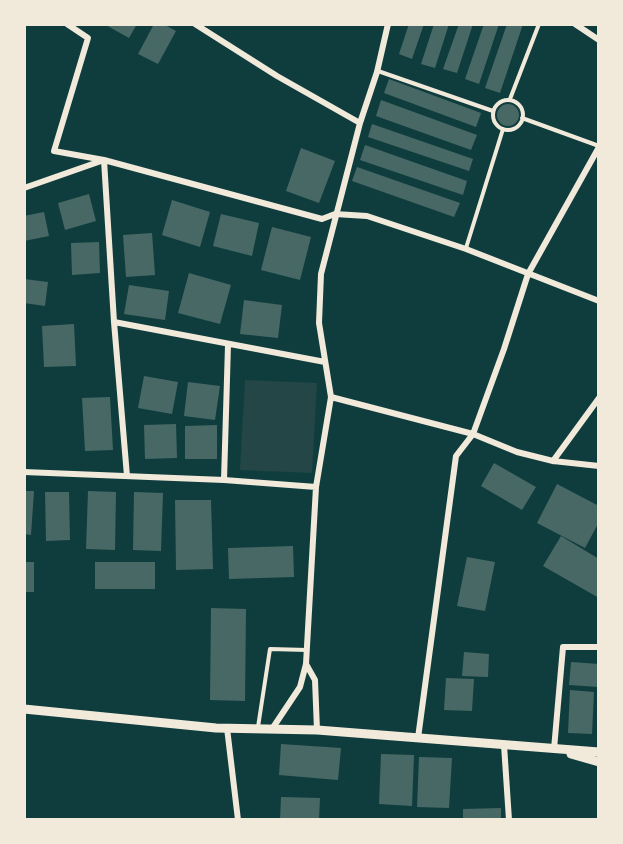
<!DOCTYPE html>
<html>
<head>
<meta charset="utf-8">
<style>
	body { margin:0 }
	#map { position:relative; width:623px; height:844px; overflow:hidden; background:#0f3d3e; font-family:Quicksand,sans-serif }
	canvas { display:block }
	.frame { position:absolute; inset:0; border:26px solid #f1e9da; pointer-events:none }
</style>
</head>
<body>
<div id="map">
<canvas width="623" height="844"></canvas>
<div class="frame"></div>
</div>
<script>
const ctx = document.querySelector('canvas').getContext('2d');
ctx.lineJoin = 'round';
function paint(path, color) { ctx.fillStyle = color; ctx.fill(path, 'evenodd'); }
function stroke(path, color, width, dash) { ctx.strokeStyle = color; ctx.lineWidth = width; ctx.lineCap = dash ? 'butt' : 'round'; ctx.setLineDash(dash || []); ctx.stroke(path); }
paint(new Path2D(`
	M245,380L317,383L312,473L240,470Z`), '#244646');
paint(new Path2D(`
	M104,24H137L129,38Z
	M154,24H163L176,31L158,64L138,54Z
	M409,24H424L412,59L399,54Z
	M434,24H449L435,68L421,64Z
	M459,24H473L457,73L443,69Z
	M484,24H499L479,84L465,79Z
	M507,24H523L500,93L485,88Z
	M389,79L481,113L476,127L384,93Z
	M381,100L477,135L471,150L376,116Z
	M497 115a11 11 0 1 1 22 0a11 11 0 1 1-22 0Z
	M372,124L473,159L469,171L368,137Z
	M365,145L467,181L463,195L360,160Z
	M301,148L335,161L319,203L286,191Z
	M357,167L460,203L454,217L352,181Z
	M89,194L96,221L65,230L58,203Z
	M172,200L210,212L200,247L162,235Z
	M44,212L49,236L24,241V216Z
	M221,214L259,223L252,256L213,246Z
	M272,227L311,237L300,280L261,270Z
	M152,233L155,275L126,277L123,235Z
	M99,242L100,273L72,275L71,243Z
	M189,273L231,285L220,324L178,313Z
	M24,279L48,282L45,306L24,303Z
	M129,285L169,291L165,320L124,314Z
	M244,300L282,305L278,338L240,334Z
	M74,324L76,366L44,367L42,326Z
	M144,376L178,382L172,414L138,408Z
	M188,382L220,386L215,420L184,416Z
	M110,397L113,450L85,451L82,398Z
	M176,424L177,458L145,459L144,425Z
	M217,425V459H185V426Z
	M494,463L536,487L522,510L481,486Z
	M557,484L599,506V522L585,548L537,523Z
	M24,491H34L31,535L24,534Z
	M88,491L116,492L115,550L86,549Z
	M45,492H69L70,540L46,541Z
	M134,492L163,493L161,551L133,550Z
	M175,500H211L213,569L176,570Z
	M561,536L599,559V598L543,566Z
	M293,546L294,577L229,579L228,548Z
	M467,557L495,562L485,611L457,606Z
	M24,562H34V592H24Z
	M95,562H155V589H95Z
	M211,608L246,609L245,701L210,700Z
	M464,652L489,654L488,677L462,676Z
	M571,662L599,664V687L569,685Z
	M446,678L474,679L472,711L444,710Z
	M570,690L594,692L592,734L568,733Z
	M281,744L341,748L338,780L279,775Z
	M381,754L414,755L412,806L379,804Z
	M419,757L452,758L449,808L417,807Z
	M281,797L320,798L319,820H280Z
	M501,808V820H463V809Z`), '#486865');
stroke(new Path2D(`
	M378,71L493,111
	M510,99L539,24
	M493 115a15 15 0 1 1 30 0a15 15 0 1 1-30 0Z
	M522,118L599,146
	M466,248L503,129
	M258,727L270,649L307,650`), '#f1e9da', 4);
stroke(new Path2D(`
	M67,24L88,38L54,151L104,160L114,322L127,476
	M195,24L277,76L360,123
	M575,24L599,40
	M24,188L104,160L322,219L335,214L367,216L466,249L599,301
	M114,322L325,362
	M331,397L473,434L517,452L553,461L599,466
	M553,461L599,398
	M24,472L224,480L316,487
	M224,480L228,345
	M306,664L315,680L317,730
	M227,728L238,820
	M272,729L300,687L306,664L316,487L331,397L319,323L321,274L360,123L377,72L388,24
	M418,738L456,456L473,434L504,349L528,274L599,147
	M504,745L509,820
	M554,749L563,647H599`), '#f1e9da', 6);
stroke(new Path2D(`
	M24,709L216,728L317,730L599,752
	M571,754L599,762`), '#f1e9da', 9);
</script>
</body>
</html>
